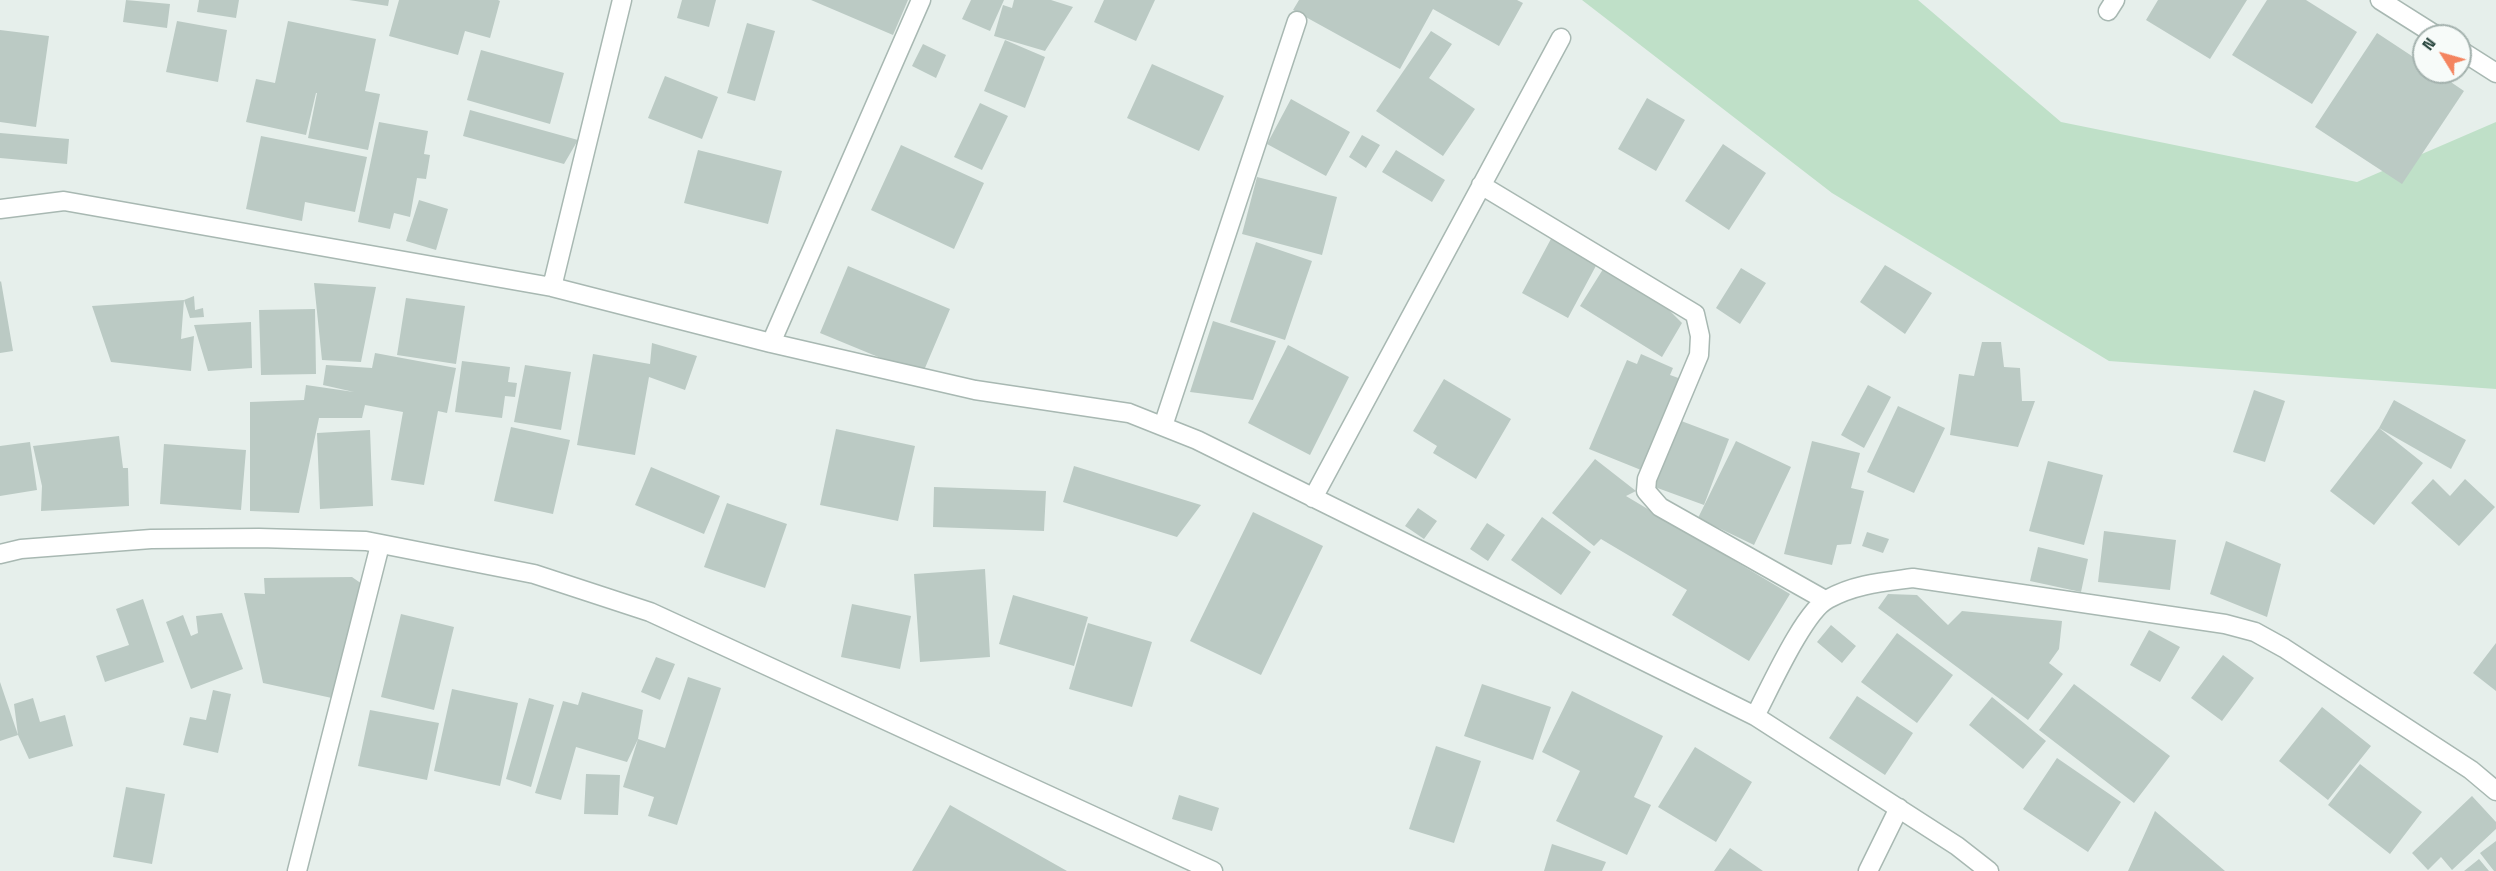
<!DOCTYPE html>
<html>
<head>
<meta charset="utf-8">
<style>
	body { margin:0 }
	#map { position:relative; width:2496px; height:871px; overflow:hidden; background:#e6efeb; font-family:"Space Grotesk",sans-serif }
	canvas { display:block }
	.north { position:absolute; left:2412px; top:24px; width:60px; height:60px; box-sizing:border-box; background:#f7fbf9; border:2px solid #a3b1ad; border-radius:50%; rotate:307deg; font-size:16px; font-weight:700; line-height:24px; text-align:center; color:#24423a }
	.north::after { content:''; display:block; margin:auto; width:21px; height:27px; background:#f4845f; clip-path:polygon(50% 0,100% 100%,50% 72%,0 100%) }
</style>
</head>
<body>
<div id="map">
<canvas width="2496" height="871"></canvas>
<div class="north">N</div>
</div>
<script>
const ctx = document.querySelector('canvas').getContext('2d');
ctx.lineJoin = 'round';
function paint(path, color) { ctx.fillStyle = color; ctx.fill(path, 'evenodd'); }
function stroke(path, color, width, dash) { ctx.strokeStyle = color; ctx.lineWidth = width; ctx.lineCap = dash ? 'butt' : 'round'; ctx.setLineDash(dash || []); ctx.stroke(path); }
paint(new Path2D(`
	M1582,0H1918L2061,122L2357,182L2496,122V389L2109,361L1832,193Z`), '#bfe0c8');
paint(new Path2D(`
	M126,0L170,4L167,28L123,22Z
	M199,0H239L236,18L197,12Z
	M349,0H389L388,6Z
	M399,0H498L500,1L490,38L465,31L458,55L389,36Z
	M682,0H716L709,27L677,18Z
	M811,0H908L893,35Z
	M971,0H1004L990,31L962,19Z
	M1014,0H1051L1073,7L1045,51L994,36L1003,5L1012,8Z
	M1104,0H1155L1136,41L1094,22Z
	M1299,0H1517L1523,3L1499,46L1433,9L1400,69L1293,10Z
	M2158,0H2247L2210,59L2146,20Z
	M2267,0H2306L2357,32L2312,104L2232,55Z
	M177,21L227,30L218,82L166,72Z
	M288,21L376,39L365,91L380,94L368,150L308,138L317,93H316L306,135L246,122L256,79L275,83Z
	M747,23L775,31L755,101L727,93Z
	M0,30L49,36L36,127L0,122Z
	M1431,31L1452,44L1429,78L1475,109L1443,156L1376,111Z
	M2377,33L2424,64V72H2436L2464,91L2402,184L2315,127Z
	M1005,40L1045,57L1025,108L984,91Z
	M923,44L946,55L936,78L912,66Z
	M481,50L564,73L550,124L467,100Z
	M1152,64L1224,96L1199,151L1127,118Z
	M665,76L718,97L702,139L648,118Z
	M1647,98L1685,120L1656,171L1618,149Z
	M1291,99L1350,132L1326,176L1267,144Z
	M980,103L1008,116L982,170L954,157Z
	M470,110L578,140L564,164L463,136Z
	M379,122L428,131L424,154L430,155L426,179L417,178L410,217L394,213L390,229L358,222Z
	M0,133L69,139L67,164L0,158Z
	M1362,135L1380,145L1366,168L1349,157Z
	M261,136L367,157L355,212L305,202L302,221L246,209Z
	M1723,144L1766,173L1729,230L1685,201Z
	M901,145L984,183L954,249L871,210Z
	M698,150L782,171L768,224L684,203Z
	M1396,150L1445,180L1432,202L1382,172Z
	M1257,177L1337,197L1322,255L1242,234Z
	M419,200L448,209L436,250L406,241Z
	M1552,237L1598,262L1568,318L1522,293Z
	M1256,242L1312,261L1285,340L1230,322Z
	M1885,265L1932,293L1905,334L1860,302Z
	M848,266L950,309L922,375L820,333Z
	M1605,266L1659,300L1682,323L1662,357L1580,306Z
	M1741,268L1766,283L1740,324L1716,308Z
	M1,281L13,351L0,353V282Z
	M314,283L376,287L361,362L322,360Z
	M194,296L195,310L203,308L204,317L190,318L184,300Z
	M406,298L465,306L456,364L397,355Z
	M184,300L181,339L194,336L191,371L111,362L92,306Z
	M315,309L316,374L261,375L259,310Z
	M1213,321L1276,341L1253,400L1190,392Z
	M251,322L252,368L208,371L194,325Z
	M1982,342H2001L2004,367L2020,368L2022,401H2035L2018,447L1950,435L1959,374L1974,376Z
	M652,343L697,356L685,390L649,377L635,455L577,445L593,354L650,364Z
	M1288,345L1349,377L1310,455L1248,423Z
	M375,353L456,368L447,413L438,411L424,485L391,480L403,412L365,405L362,418H319L299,513L250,511V402L304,400L306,385L354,392L323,385L326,365L372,368Z
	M1641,354L1673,368L1670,375L1684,380L1646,472L1589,449L1627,360L1637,364Z
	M462,361L510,367L508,382L517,383L515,397L505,396L502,418L455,412Z
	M525,365L571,372L561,430L514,422Z
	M1444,379L1511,419L1476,479L1433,453L1437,446L1413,431Z
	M1868,385L1891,397L1864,448L1841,435Z
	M2254,390L2285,401L2265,462L2233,452Z
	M2394,400L2466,440L2451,469L2379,428Z
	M1898,406L1945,428L1914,493L1867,472Z
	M1676,419L1729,439L1704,505L1652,486Z
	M511,427L570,440L553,514L494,501Z
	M2379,428L2423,463L2374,525L2330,491Z
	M836,429L915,446L898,521L820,505Z
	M370,430L373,506L320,509L317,433Z
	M119,436L123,468H128L129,506L41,511L42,486L33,446Z
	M1736,441L1791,467L1754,545L1698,518Z
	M1812,441L1860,453L1851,488L1864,491L1851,544L1837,545L1832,565L1784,554Z
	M30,442L37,490L0,496V446Z
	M164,444L246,450L241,510L160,504Z
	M1595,459L1636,491L1626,496L1790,594L1749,661L1672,615L1687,590L1601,539L1594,546L1552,513Z
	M2048,461L2103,475L2084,545L2029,531Z
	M1074,466L1201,505L1177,537L1063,502Z
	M651,467L720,496L704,534L635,505Z
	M2433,479L2450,496L2465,479L2495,507L2459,546L2411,503Z
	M934,487L1046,491L1044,531L933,527Z
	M727,503L787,524L765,588L704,567Z
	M1418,508L1437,521L1424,539L1405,526Z
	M1253,512L1323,546L1261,675L1190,641Z
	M1542,517L1591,552L1561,595L1511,560Z
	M1487,523L1505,535L1488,561L1470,549Z
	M2104,531L2176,540L2170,590L2098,582Z
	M1867,532L1889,539L1883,553L1862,546Z
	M2226,541L2281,564L2267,617L2210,594Z
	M2038,547L2088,559L2081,592L2030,581Z
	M985,569L990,657L920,662L914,574Z
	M352,577L362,584L341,700L263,683L244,593L265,594L264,578Z
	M1888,594L1917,595L1948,625L1962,611L2062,621L2059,649L2049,663L2063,674L2028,720L1878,608Z
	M1013,595L1088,617L1074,666L999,644Z
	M143,599L164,662L105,682L96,656L129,645L116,609Z
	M852,604L911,616L900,669L841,657Z
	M222,613L243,669L191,689L166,622L183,615L191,636L198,633L196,616Z
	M401,614L454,627L434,710L381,697Z
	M1088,623L1152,642L1132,707L1069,689Z
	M1831,625L1856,646L1842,663L1817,642Z
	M2149,630L2180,647L2160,682L2130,665Z
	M1897,633L1953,675L1917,723L1861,682Z
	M2496,643V691L2473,673Z
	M2223,655L2254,678L2222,721L2191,698Z
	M656,657L675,664L660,700L641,692Z
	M688,677L721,688L677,825L648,816L654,797L623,787L638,739L665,748Z
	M0,682L18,735L14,704L33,698L40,722L65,715L73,746L29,759L18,735L0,741Z
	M1482,684L1551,707L1533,760L1464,736Z
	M2074,684L2170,756L2134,803L2039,730Z
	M452,689L518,703L500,786L434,771Z
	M213,690L231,694L218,753L183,745L190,717L206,720Z
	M1572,691L1663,736L1634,797L1651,805L1627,855L1556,821L1580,771L1542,752Z
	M582,692L643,710L638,739L627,762L576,747L561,800L535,793L563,701L578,705Z
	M1857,696L1913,733L1885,775L1829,738Z
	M1992,697L2046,741L2023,769L1969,725Z
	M529,698L554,705L531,787L506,779Z
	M2322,707L2371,746L2328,800L2279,761Z
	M370,710L439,723L427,780L358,766Z
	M1436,746L1481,761L1454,843L1409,829Z
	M1695,747L1752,782L1716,842L1658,807Z
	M2057,758L2121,802L2088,852L2023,809Z
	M2360,764L2422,812L2390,854L2328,805Z
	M586,774L620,775L618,815L584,814Z
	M126,787L165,794L152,864L113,857Z
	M1179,795L1219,808L1212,831L1172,819Z
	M2472,796L2496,822V829L2452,870L2441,857L2428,870L2412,853Z
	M950,805L1067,871H912Z
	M2155,811L2225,871H2128Z
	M2496,841V871H2494L2480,853Z
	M1552,844L1606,862L1602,871H1544Z
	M1730,848L1763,871H1714Z
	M2479,859L2489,871H2464Z`), '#bbcac4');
const minor = new Path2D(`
	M2380,0L2437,36
	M2108,11L2115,0
	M2460,50L2496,73
	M1481,185L1695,314L1700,336L1699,355L1647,479L1646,491L1660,507L1825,600
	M0,209L64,201L552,287L771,343L975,390L1129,413L1197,440L1755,716L1957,846L1989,871
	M552,287L622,0
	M771,343L921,0
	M1163,426L1297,21
	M1313,498L1561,38
	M0,554L21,549L151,539L259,538L366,541L534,574L650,612L1213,871
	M1755,716C1769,690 1804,611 1828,599C1855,584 1883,582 1913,578L2225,624L2255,632L2284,648L2471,770L2496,791
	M297,871L380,545
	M1868,871L1899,808`);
stroke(minor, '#a8b8b2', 21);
stroke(minor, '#fff', 18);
</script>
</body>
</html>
